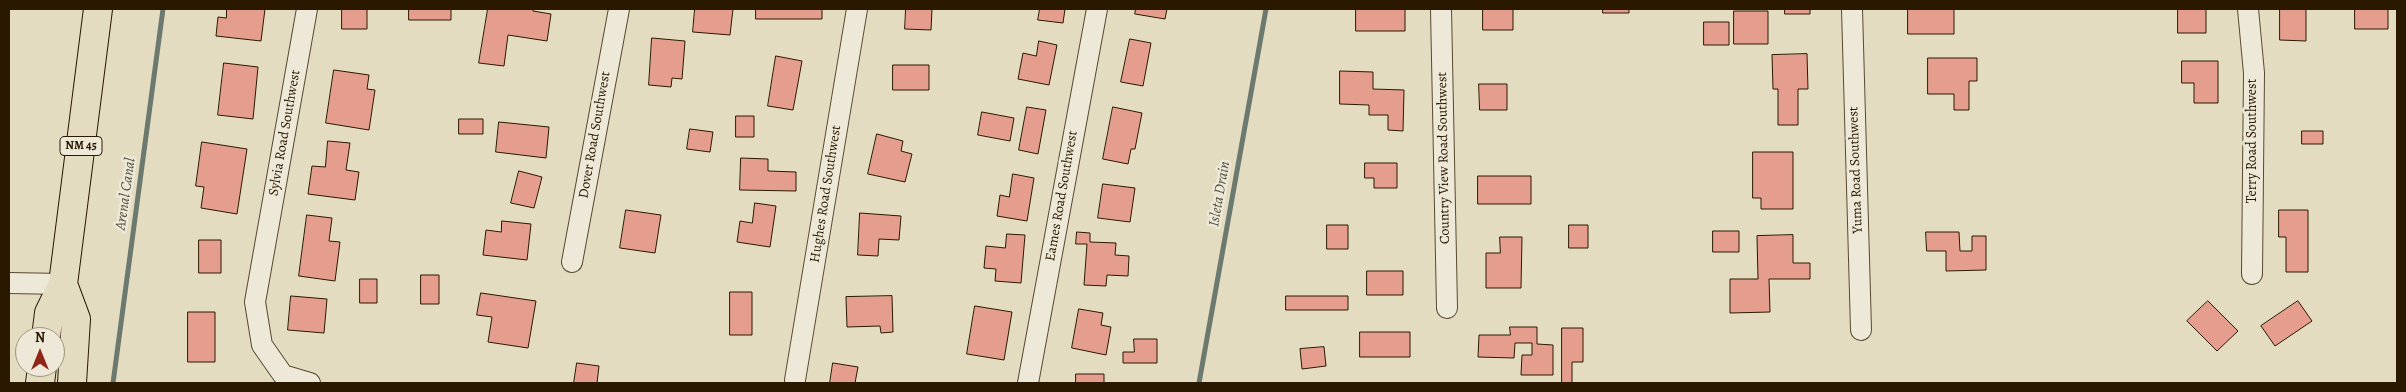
<!DOCTYPE html>
<html>
<head>
<meta charset="utf-8">
<style>
	body { margin:0 }
	#map { position:relative; width:2406px; height:392px; overflow:hidden; background:#e4dcc1; font-family:Alegreya,serif }
	canvas { display:block }
	.frame { position:absolute; inset:0; border:10px solid #2a1800; pointer-events:none }
	.north { position:absolute; left:15px; top:327px; width:50px; height:50px; box-sizing:border-box; background:#ede8d7; border:1px solid #9f9581; border-radius:50%; rotate:0deg; font-size:14px; font-weight:700; line-height:20px; text-align:center; color:#2a1800 }
	.north::after { content:''; display:block; margin:auto; width:18px; height:22px; background:#8f2418; clip-path:polygon(50% 0,100% 100%,50% 72%,0 100%) }
</style>
</head>
<body>
<div id="map">
<canvas width="2406" height="392"></canvas>
<div class="frame"></div>
<div class="north">N</div>
</div>
<script>
const ctx = document.querySelector('canvas').getContext('2d');
ctx.lineJoin = 'round';
function stroke(path, color, width, dash) { ctx.strokeStyle = color; ctx.lineWidth = width; ctx.lineCap = dash ? 'butt' : 'round'; ctx.setLineDash(dash || []); ctx.stroke(path); }
function paint(path, color) { ctx.fillStyle = color; ctx.fill(path, 'evenodd'); }
function drawText(font, color, halo, rows, align = 'center') {
  ctx.font = font + ' Alegreya,serif'; ctx.lineWidth = 5; ctx.setLineDash([]); ctx.textBaseline = 'middle'; ctx.strokeStyle = halo; ctx.fillStyle = color; for (const [text, x, y, turn = 0] of rows) {
    ctx.save(); ctx.translate(x, y); ctx.rotate((+turn || 0) * Math.PI / 180); ctx.textAlign = isNaN(turn) ? turn : align; if (halo) ctx.strokeText(text, 0, 0); ctx.fillText(text, 0, 0); ctx.restore();
  }
}
stroke(new Path2D(`
	M113,383L163,9
	M1199,383L1266,9`), '#6b796e', 5);
const building = new Path2D(`
	M227,9H265L261,41L216,36L218,17L226,18Z
	M342,9H367V29H342Z
	M409,9H451V20H409Z
	M488,9H533V11L551,14L547,41L508,35L504,66L479,63Z
	M695,9H733L730,35L693,32Z
	M756,9H822V19H756Z
	M906,9H932L931,30L905,29Z
	M1040,9H1065L1063,23L1038,20Z
	M1136,9H1167L1165,19L1135,14Z
	M1356,9H1405V31H1356Z
	M1483,9H1513V30H1483Z
	M1603,9H1629V13H1603Z
	M1785,9H1810V14H1785Z
	M1908,9H1954V34H1908Z
	M2178,9H2206V33H2178Z
	M2280,9H2306V41L2280,40Z
	M2355,9H2388V29H2355Z
	M1734,11H1768V44H1734Z
	M1704,22H1729V45H1704Z
	M652,38L685,41L682,79L672,78L671,87L649,85Z
	M1130,39L1151,43L1143,86L1121,82Z
	M1039,41L1057,45L1049,85L1018,79L1023,53L1036,56Z
	M1807,54L1808,89H1798V125H1778V89H1773L1772,55Z
	M776,56L802,61L793,110L768,106Z
	M1928,58H1977V81H1969V110H1954V94H1928Z
	M2182,61H2218V103H2194V83H2182Z
	M224,63L258,67L253,119L218,115Z
	M893,65H929V90H893Z
	M334,70L369,75L367,89L375,90L369,130L326,123Z
	M1340,71L1373,72V89L1404,90L1403,131L1388,130V115H1369V105L1340,104Z
	M1479,84H1507V110H1480Z
	M1027,107L1046,110L1038,154L1019,150Z
	M1113,107L1142,113L1135,149H1131L1128,164L1103,159Z
	M982,112L1014,118L1010,141L978,135Z
	M736,116H754V137H736Z
	M459,119H483V134H459Z
	M499,122L549,127L546,158L496,152Z
	M690,129L713,132L710,152L687,149Z
	M2302,131H2323V144H2302Z
	M877,134L903,141L901,151L912,154L905,182L868,174Z
	M328,141L350,143L346,170L359,172L355,200L308,194L312,166L325,167Z
	M202,142L247,149L237,214L201,208L204,187L196,186Z
	M1753,152H1793V209H1761V198H1753Z
	M741,158L768,159V171L796,172V191L740,190Z
	M1365,163H1397V188H1374V178H1365Z
	M519,171L542,177L534,208L511,203Z
	M1013,174L1034,178L1027,221L997,216L1000,195L1009,197Z
	M1478,176H1531V204H1478Z
	M1103,184L1135,188L1130,222L1098,218Z
	M755,203L776,206L770,247L737,242L740,221L752,223Z
	M626,210L661,215L655,253L620,248Z
	M2279,210H2308V272H2286V237H2279Z
	M860,213L901,216L899,240L879,239L878,256L858,255Z
	M307,215L332,218L329,241L340,242L335,281L299,276Z
	M502,221L531,224L527,260L483,255L486,230L501,232Z
	M1327,225H1348V249H1327Z
	M1569,225H1588V248H1569Z
	M1713,231H1739V252H1713Z
	M1077,232L1090,233V242L1116,243L1115,255L1129,256L1128,276L1107,275L1106,286L1084,285L1087,244H1076Z
	M1926,232H1959L1960,251H1972V236H1986V270L1946,271V251H1927Z
	M1007,234L1025,235L1021,283L995,281L996,269L984,268L986,246L1005,248Z
	M1793,235V263H1810V279H1769L1770,312L1730,313V279H1758L1757,236Z
	M1500,237H1522L1521,288H1486V253H1500Z
	M199,240H221V273H199Z
	M1367,271H1403V295H1367Z
	M421,275H439V304H421Z
	M360,279H377V303H360Z
	M730,292H752V335H730Z
	M481,293L536,301L528,348L488,342L492,317L477,315Z
	M291,296L327,299L324,333L288,330Z
	M892,296L893,332L881,333L880,326L847,327L846,297Z
	M1286,296H1348V310H1286Z
	M2208,301L2238,331L2217,351L2187,321Z
	M2298,301L2312,321L2275,346L2261,326Z
	M975,306L1012,312L1004,360L967,354Z
	M1079,309L1103,313L1101,325L1111,327L1106,355L1072,348Z
	M188,312H215V362H188Z
	M1510,327H1537V344L1553,345V375H1521L1522,355H1532V343H1515L1514,358L1478,357L1479,335H1510Z
	M1562,328H1583V362H1572V383H1562Z
	M1360,332H1410V357H1360Z
	M1134,339H1157V363H1123V352H1134Z
	M1324,347L1326,366L1302,369L1300,349Z
	M577,363L599,366L597,383H602H574Z
	M833,363L858,367L855,383H830Z
	M1076,374H1104V383H1076Z`);
paint(building, '#e59e8e');
stroke(building, '#2a1800', 1);
const street = new Path2D(`
	M307,9L255,302L262,345L283,375L310,383
	M1441,9L1447,308
	M1852,9L1861,330
	M2248,9L2254,73L2252,274
	M572,262L619,9
	M9,283L63,284
	M795,380L857,9
	M1028,383L1097,9`);
const primary = new Path2D(`
	M63,284L76,319L72,383
	M46,337L49,313L63,284L98,9
	M40,383L42,367`);
stroke(street, '#584930', 22);
stroke(primary, '#2a1800', 30);
stroke(street, '#ede8d7', 20);
stroke(primary, '#e4dcc1', 28);
for (const [x, y, w] of [
	[81,146,42]
]) { const box = new Path2D(); box.roundRect(x - w / 2, y - 9.5, w, 19, 4); ctx.fillStyle = '#ede8d7'; ctx.fill(box); stroke(box, '#2a1800', 1); }
drawText('bold 12px', '#2a1800', null, [
	["NM 45",81,146]
]);
drawText('14px', '#2a1800', '#ede8d7', [
	["Sylvia Road Southwest",285,133,-80],
	["Dover Road Southwest",595,135,-80],
	["Terry Road Southwest",2253,141,-90],
	["Country View Road Southwest",1444,158,-91],
	["Yuma Road Southwest",1856,170,-92],
	["Hughes Road Southwest",826,194,-81],
	["Eames Road Southwest",1062,196,-80]
]);
drawText('italic 15px', '#505140', '#ede8d7', [
	["Arenal Canal",126,194,-82],
	["Isleta Drain",1220,194,-80]
]);
</script>
</body>
</html>
